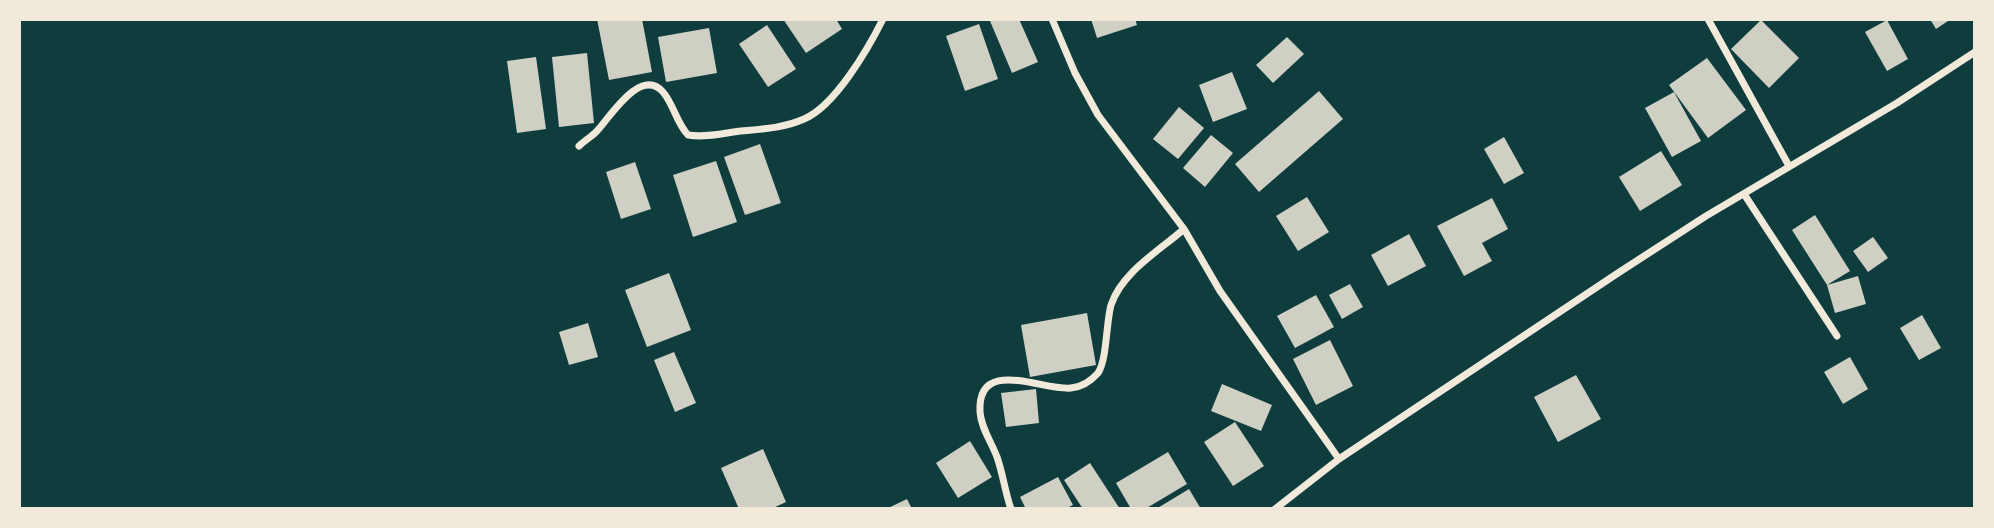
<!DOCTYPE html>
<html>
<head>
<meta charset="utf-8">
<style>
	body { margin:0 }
	#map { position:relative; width:1994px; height:528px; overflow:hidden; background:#0f3d3e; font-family:"Roboto Condensed",sans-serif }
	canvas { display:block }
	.frame { position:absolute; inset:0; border:21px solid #f1e9da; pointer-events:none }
</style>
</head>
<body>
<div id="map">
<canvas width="1994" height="528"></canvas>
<div class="frame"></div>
</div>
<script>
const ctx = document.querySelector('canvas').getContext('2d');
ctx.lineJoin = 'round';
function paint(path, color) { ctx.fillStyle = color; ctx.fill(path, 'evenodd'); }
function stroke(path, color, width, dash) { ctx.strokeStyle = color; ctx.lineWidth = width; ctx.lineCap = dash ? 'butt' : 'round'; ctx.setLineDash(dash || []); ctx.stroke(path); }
paint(new Path2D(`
	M597,19H642L652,72L609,80Z
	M783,19H836L842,29L806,53Z
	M994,19H1019L1038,62L1012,73L990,21Z
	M1091,19H1135L1137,25L1097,38Z
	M1930,19H1951L1936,29Z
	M1761,20L1799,58L1769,88L1731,49Z
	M1887,20L1908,59L1887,71L1865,32Z
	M979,24L998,79L965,91L946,36Z
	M767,25L796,69L768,87L739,44Z
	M709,28L717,73L666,82L658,37Z
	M1287,37L1304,54L1273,83L1256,65Z
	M587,53L594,123L559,127L552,57Z
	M536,57L546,129L517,133L507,61Z
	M1707,58L1746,110L1708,138L1669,85Z
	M1232,72L1247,109L1213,122L1199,85Z
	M1319,91L1343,119L1259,192L1235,164Z
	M1674,92L1701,141L1672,157L1645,108Z
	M1179,107L1204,128L1178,159L1153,139Z
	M1211,135L1233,153L1205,187L1183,168Z
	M1504,137L1524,173L1504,184L1484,149Z
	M760,144L781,203L745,215L724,157Z
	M1661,151L1682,185L1640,211L1619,177Z
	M716,161L737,222L693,237L673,175Z
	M635,162L651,209L621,219L606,172Z
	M1307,197L1329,232L1298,251L1276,216Z
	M1492,198L1508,229L1482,243L1492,261L1464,276L1437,226Z
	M1815,215L1850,271L1827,285L1858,276L1866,304L1835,313L1827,285L1792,230Z
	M1409,234L1426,266L1388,286L1371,255Z
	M1873,237L1888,258L1868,272L1853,251Z
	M669,273L691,330L647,347L625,290Z
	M1350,284L1363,307L1342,319L1329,295Z
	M1316,295L1334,327L1295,348L1277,316Z
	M1087,313L1096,365L1030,377L1021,325Z
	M1922,315L1941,348L1919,360L1900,328Z
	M588,323L598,357L569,365L559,332Z
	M1330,340L1353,386L1316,405L1293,359Z
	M674,352L696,403L675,412L654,360Z
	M1850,357L1868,389L1843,404L1824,372Z
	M1576,375L1601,419L1558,442L1534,397Z
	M1222,384L1272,405L1261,431L1211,411Z
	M1036,389L1039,423L1006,427L1001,393Z
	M1235,422L1264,466L1233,486L1204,442Z
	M970,441L992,477L958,498L936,463Z
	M763,449L786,502L771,509H739L721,468Z
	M1168,452L1187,484L1145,509H1131L1116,483Z
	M1090,463L1120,509H1083L1064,480Z
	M1058,477L1073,505L1065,509H1026L1020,497Z
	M1189,489L1201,509H1156Z
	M907,499L912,509H886Z`), '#cfcfc3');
stroke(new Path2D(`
	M1052,19L1075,73L1098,115L1184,229L1220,291L1339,459
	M1708,19L1789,166
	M579,146C584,141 591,137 596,132C609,119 640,66 663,92C674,105 676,122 688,135C706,138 724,133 741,131C763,129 784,128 804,119C835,106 868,49 883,19
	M1744,194L1837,336
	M1011,509C1005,492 1003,474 997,457C992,443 981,428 980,412C977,356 1043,391 1071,388C1081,387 1091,381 1098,373C1107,360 1106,323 1111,305C1122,272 1159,251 1184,229
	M1275,509L1339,459L1618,273L1706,216L1897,103L1975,52`), '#f1e9da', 7);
</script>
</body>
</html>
